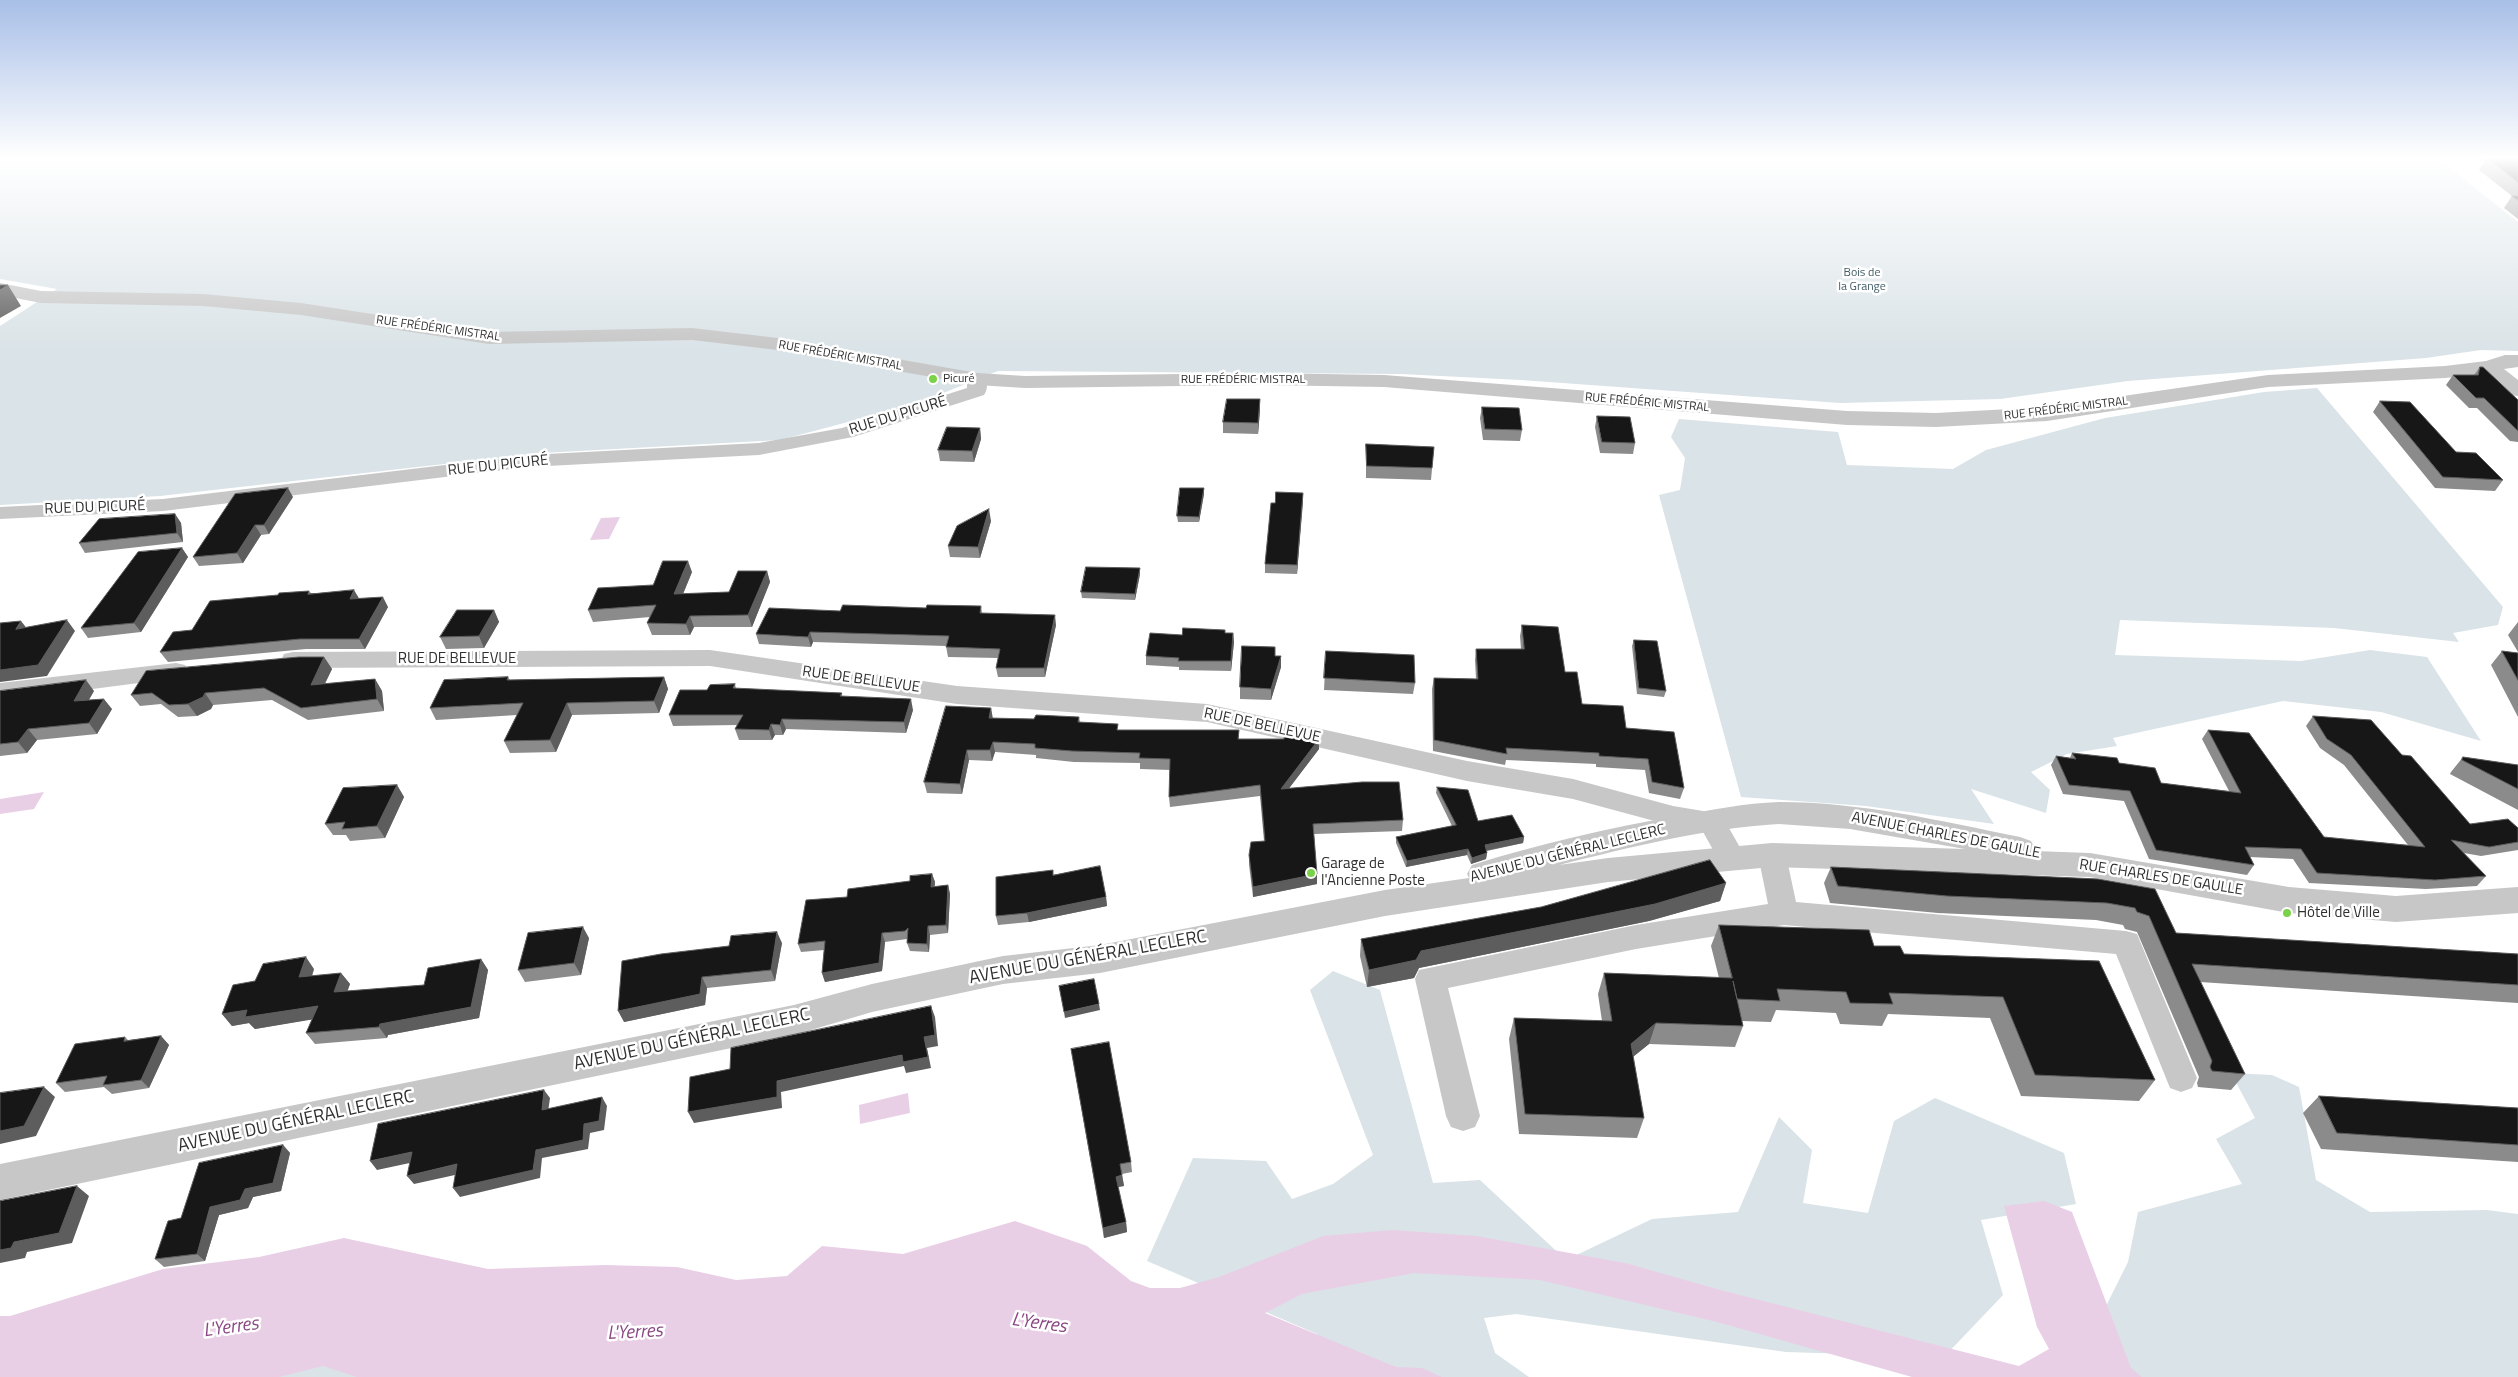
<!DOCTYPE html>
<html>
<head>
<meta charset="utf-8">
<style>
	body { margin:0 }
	canvas { display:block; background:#fff }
</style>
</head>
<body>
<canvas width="2518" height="1377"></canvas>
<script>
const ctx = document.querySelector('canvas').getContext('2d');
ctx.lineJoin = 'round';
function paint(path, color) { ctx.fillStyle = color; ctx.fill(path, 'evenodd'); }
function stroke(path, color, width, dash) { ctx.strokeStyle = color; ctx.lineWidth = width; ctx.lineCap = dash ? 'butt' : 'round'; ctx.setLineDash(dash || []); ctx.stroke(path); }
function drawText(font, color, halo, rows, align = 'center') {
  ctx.font = font + ' "Titillium Web",sans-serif'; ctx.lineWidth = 5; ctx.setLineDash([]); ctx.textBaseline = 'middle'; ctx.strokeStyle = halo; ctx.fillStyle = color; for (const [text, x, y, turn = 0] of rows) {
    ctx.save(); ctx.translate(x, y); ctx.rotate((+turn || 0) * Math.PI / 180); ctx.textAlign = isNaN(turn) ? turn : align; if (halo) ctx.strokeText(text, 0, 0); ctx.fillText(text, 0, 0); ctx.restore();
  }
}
paint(new Path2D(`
	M0,158H2437L2518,222V351L2481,350L2426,358L2128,381L2000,399L1840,403L1521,380L1401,374L998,371L916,404L780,440L542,453L160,496L0,505V326L57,289L0,279Z
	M2317,388L2503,607L2498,625L2453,633L2459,642L2334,628L2120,620L2115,655L2301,661L2370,650L2427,657L2481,741L2381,712L2283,701L2113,738L2117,746L2067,754L2031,772L2050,790L2046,813L1971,789L1994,824L1866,806L1741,797L1659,495L1680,490L1685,458L1671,437L1679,419L1838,432L1847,465L1953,469L1986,450L2105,418L2264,392Z
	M1333,971L1380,990L1433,1183L1480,1180L1566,1260L1652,1219L1738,1212L1779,1117L1812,1150L1803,1203L1868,1213L1894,1121L1935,1098L2064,1153L2076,1204L1981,1220L2003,1295L1944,1357L1786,1352L1516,1314L1484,1318L1495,1353L1529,1377H1317L1303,1371L1317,1334L1147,1261L1193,1158L1266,1161L1292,1199L1333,1184L1373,1155L1310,990Z
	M2231,1073L2272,1075L2299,1087L2316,1180L2370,1212L2487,1210L2518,1214V1377H2132L2091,1336L2128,1262L2138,1212L2242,1184L2216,1139L2255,1118Z
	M321,1356L388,1377H228Z`), '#dae3e7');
paint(new Path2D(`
	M620,517L609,539L590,540L601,518Z
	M44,792L34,809L0,814V799Z
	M908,1093L910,1113L860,1124L859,1105Z
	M2044,1201L2072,1212L2131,1368L2142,1377H1912L1717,1322L1540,1280L1414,1273L1302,1294L1265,1313L1396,1367L1422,1368L1442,1377H357L323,1366L279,1377H0V1316H10L163,1269L259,1257L344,1238L488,1269L605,1265L677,1267L736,1280L787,1276L822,1246L903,1254L1015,1221L1087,1246L1131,1281L1150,1288H1180L1219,1277L1323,1236L1392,1230L1476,1236L1625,1263L1724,1291L2019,1366L2049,1349L2037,1327L2004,1206Z`), '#e9cfe6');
paint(new Path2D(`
	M977,373L984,375C988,381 988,389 984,395L853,437L759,455L528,467L163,511L0,519V507L163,499L528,455L759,443L842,428L967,388V379L970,375Z
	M710,650L957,686L1207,704L1467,761L1573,779L1673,806L1721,814L1746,858L1742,866L1732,869L1722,866L1702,830L1673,826L1573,799L1467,781L1207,722L957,704L710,666L293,668L284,666L281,660L284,654L293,652Z
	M176,663L185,665L188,671L185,677L0,701V683Z
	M1772,844L1782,847L1786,855L1796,902L2126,931L2137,934L2197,1078L2192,1088L2181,1092L2170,1088L2116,954L1784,925L1636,949L1448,988L1480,1116L1475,1127L1463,1131L1451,1127L1446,1116L1415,979L1419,970L1636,925L1768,904L1758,855L1762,847Z`), '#c7c7c7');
paint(new Path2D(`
	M0,283L41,291L203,294L301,303L489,332L692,328L778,338L977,373L1025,376L1261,373L1384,375L1847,411L1936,413L2047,407L2268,375L2445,366L2486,361L2505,355H2518V367L2504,369L2518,380V396L2510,395L2485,374L2445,378L2268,387L2047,421L1936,427L1847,425L1384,387L1261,385L1025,388L977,385L778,350L692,340L489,344L301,315L203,306L41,303L0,295Z
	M1779,802C1861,802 1941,821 2020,837L2031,841L2035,849L2034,851L2090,853L2289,887L2396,896L2518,887V913L2396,922L2289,913L2090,877L1772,867L1608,882L1385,916L1100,973L1003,984L872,1012L794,1035L0,1200V1164L794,1005L872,984L1003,956L1100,945L1385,890L1469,878L1467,874L1472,865C1539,844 1608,828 1677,816C1711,810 1745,803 1779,802ZM1779,824L1850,829L1965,849L1772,843L1608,858L1559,865C1631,847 1706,828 1779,824Z`), '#c7c7c7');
paint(new Path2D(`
	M2486,158L2518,159V219L2504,208L2512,196L2479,170Z
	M2480,367L2518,400V442L2510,441L2477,408H2469L2446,385L2453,375H2474Z
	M1260,399V410L1258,434L1223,433V422Z
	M2380,401L2456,452L2503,480L2495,491L2435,488L2373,412Z
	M1482,407L1522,430L1520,441L1483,440L1480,418Z
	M1597,416L1635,443L1633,454L1600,453L1595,427Z
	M980,428L981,439L974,462L940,461L938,450Z
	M1366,444L1434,447L1431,480L1366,478Z
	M1204,488V494L1199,522H1178L1177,516Z
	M1303,493L1297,574L1265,573V564L1275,503Z
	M293,497L269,534L261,535L243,563L199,566L193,557Z
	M175,514L181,523L183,542L85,553L79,543Z
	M991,521L980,558L950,557L948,546Z
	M182,548L188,557L141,632L88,638L81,628Z
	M767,571L770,582L752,627H694L690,635H652L647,623L650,617L593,622L588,610L653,585L692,572L683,594L729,592Z
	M1140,574L1135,600L1082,598L1081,592Z
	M309,591L311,593L359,598L388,607L365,649H306L168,662L160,652L192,630L278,595Z
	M981,606L982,613L1056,625L1045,677H998L996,668L998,658L948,657L946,646L813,642L811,647L759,644L756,634L840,611Z
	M494,610L499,622L484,648L446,649L440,637Z
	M2518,622V652L2508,635Z
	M1522,625L1565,672L1582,704L1626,728L1684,788L1680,799L1649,793L1645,770L1596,767V764L1506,760L1505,765L1433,751L1432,689L1434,678L1476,679L1475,660L1476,649H1521L1520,636Z
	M1225,630V633H1233L1234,642L1231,671L1179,670V667L1146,665V656L1182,635Z
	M1634,640L1666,691L1664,697L1637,694L1632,646Z
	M1326,651L1415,683L1413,694L1324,690Z
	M2502,651L2518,653V717L2491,665Z
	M1275,656L1281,667L1271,700L1240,699V687Z
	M324,657L332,669L325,684L375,679L382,691L384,711L308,720L272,700L213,705L211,709L197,716L178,717L161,704L140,706L131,695Z
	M508,677L510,680L664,677L668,689L659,713L572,715L556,752L510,753L504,741L517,715L436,720L430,708Z
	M735,684L736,689L842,693V696L913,710L906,733L786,729L783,735H775L772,740H739L735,729L737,725L673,726L669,715L707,690Z
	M0,691H94L89,700L112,709L97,734L37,740L27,753L0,756Z
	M991,708L992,718L1034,719L1079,717L1080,722L1118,730H1239V739H1319V749L1289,788L1403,820L1402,831L1314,834L1317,884L1253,897L1249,865V855L1264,841L1260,796L1170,807L1169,797L1170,770L1140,769V763L1074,762L1036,758V755L995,752L992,761L969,760L962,794L927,793L924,782Z
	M2313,716L2402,755L2470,824L2518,828V850L2481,856L2464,853L2486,876L2477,886L2426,889L2309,883L2293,859L2250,857L2254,865L2247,875L2149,859L2124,801L2063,794L2051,765L2056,756L2070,758L2072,753L2119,763L2161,783L2229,791L2202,739L2208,730L2324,837L2408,845L2344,765L2320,748L2306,726Z
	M2463,757L2518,765V810L2450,774L2451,772Z
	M397,785L404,797L385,838L350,841L346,835H333L325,824Z
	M1437,787L1478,821L1524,837L1523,843L1487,851V853L1486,859L1471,864L1467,855L1406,867L1396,843V837L1452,826L1436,793Z
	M1831,867L2098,879L2176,933L2518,954V1003L2200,982L2245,1074L2231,1090L2198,1087L2197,1083L2199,1077L2137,932L2125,929L2123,925L2096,920L1938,913L1830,903L1824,883Z
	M932,874L935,882L934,887L948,885L950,894L948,933L930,935L929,952L910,951L907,943V939L885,942L882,971L825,982L822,973L824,950L801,952L798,944L847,897L910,881Z
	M1053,875L1106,897L1107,906L1029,922L998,925L996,916Z
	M1726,883L1720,901L1649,921L1419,968L1414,978L1367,987L1360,956L1361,939Z
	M1719,925L1874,946L1904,954L2099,961L2155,1080L2139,1101L2021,1096L1990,1018L1888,1014L1882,1026L1840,1024L1836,1013L1776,1010L1771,1022L1742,1021L1743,1026L1735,1047L1649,1044L1633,1057L1644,1118L1637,1138L1519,1134L1509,1039L1514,1018L1602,1021L1598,994L1604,973L1719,978L1711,946Z
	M589,938L581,975L525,982L518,970Z
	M782,943L775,981L707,988L705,1005L624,1022L622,961Z
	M481,959L488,970L479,1018L388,1035L387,1038L315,1044L306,1033L312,1019L255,1029L249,1023L232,1026L222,1014L255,981L314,969L312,976L341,973L350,984L347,991L424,985Z
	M161,1036L169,1045L149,1088L112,1094L104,1087L65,1092L56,1083L125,1037L128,1040Z
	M1071,1049L1131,1162L1132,1172L1122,1174L1124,1186L1118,1187L1126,1222L1127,1232L1104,1238Z
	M2319,1096L2518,1108V1162L2321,1149L2303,1113Z
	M283,1145L290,1153L281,1191L253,1197L248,1208L219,1215L205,1261L164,1267L155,1259L181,1218Z`), '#8b8b8b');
paint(new Path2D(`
	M8,285L21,306L0,318V290Z
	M1260,399V410L1258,434V423Z
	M980,428L981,439L974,462L972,451Z
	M288,488L293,497L269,534L264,525Z
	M1204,488V494L1199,522V517Z
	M1303,493V502L1297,574V565Z
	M989,509L991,521L980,558L978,547Z
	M175,514L181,523L183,542L177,533Z
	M255,525L261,535L243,563L237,553Z
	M182,548L188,557L141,632L134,623Z
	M688,561L692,572L678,606L674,594Z
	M1140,568V574L1135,600V594Z
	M767,571L770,582L752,627L748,615Z
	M354,590L360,600L350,599Z
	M383,597L388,607L365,649L359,639Z
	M494,610L499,622L484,648L479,636Z
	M1055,615L1056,625L1045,677L1044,668Z
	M690,616L694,627L690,635L686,624Z
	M67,620L75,631L47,676L0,682V670Z
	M21,621L29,631L16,629Z
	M810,632L813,642L811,647L808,637Z
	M1233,633L1234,642L1231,671V661Z
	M1281,656V667L1271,700V689Z
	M324,657L332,669L318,697L311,685Z
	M664,677L668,689L659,713L654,701Z
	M375,679L382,691L384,711L377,699Z
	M86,680L94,691L82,711L74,701Z
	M205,693L213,705L211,709L197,716L188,704Z
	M104,699L112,709L97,734L89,723Z
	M911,699L913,710L906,733L904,722Z
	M567,703L572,715L556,752L550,740Z
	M991,708L993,719L989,718Z
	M782,719L786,729L783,735L780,725Z
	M771,724L775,735L772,740L769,730Z
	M28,729L37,740L27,753L18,742Z
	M1319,739V749L1281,799V789Z
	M993,742L995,752L992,761L990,750Z
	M967,750L969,760L962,794L960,784Z
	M397,785L404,797L385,838L377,826Z
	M1524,837L1523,843L1484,851L1485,845Z
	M1468,849L1467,855L1406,867L1407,861Z
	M1487,853L1486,859L1471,864L1472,858Z
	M932,874L935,882L934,896L931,887Z
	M1317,874V884L1253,897V887Z
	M1726,883L1720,901L1649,921L1419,968L1414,978L1367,987L1369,970L1421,951Z
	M948,885L950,894L948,933L946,925Z
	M1106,897L1107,906L1029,922L1027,913Z
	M928,926L930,935L929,952L927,944Z
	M583,927L589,938L581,975L574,963Z
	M777,932L782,943L775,981L771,970Z
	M882,933L885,942L882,971L825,982L822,973Z
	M306,957L314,969L308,988L299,977Z
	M481,959L488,970L479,1018L388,1035L387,1038L379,1027L380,1024Z
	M341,973L350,984L343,1004L334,992Z
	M702,977L707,988L705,1005L624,1022L618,1011Z
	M1099,1004L1100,1010L1065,1018L1064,1012Z
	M318,1006L327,1017L255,1029L249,1023L232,1026L222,1014L247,1010Z
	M931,1006L935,1017L938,1046L927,1048L931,1068L906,1073L904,1066L781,1092L782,1108L694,1123L688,1112L777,1081L902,1055L924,1037Z
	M1656,1023L1649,1044L1624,1064L1631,1044Z
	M161,1036L169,1045L149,1088L141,1080Z
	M44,1087L55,1097L36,1136L0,1144V1131Z
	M544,1090L550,1098L547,1119L542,1110Z
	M602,1097L607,1106L604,1130L590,1133L588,1149L542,1158L540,1178L460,1197L453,1188L536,1150L584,1124Z
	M283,1145L290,1153L281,1191L253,1197L248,1208L219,1215L205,1261L197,1254L210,1207L245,1189Z
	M412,1152L419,1161L377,1170L370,1161Z
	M457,1164L464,1173L414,1184L407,1176Z
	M1122,1175L1124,1186L1117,1187L1116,1177Z
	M77,1186L89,1196L72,1243L27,1252L25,1258L0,1263V1250L14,1242Z
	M1126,1222L1127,1232L1104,1238L1103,1228Z`), '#5d5d5d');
const building = new Path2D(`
	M2487,158L2518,159V182Z
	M2512,196H2518V200Z
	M0,285H8L0,290Z
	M2480,367H2483L2518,400V431L2484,398H2476L2453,375H2478Z
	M1227,399H1260L1258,423L1223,422Z
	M2380,401L2410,402L2456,452L2476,453L2503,480L2443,477Z
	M1482,407L1519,408L1522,430L1485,429Z
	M1597,416L1630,417L1635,443L1602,442Z
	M947,427L980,428L972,451L938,450Z
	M1366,444L1434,447L1432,468L1367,466Z
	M288,488L264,525H255L237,553L193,557L235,494Z
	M1180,488H1204L1199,517L1177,516Z
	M1276,492L1303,493L1297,565L1265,564L1271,503H1275Z
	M989,509L978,547L948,546L957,526Z
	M175,514L177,533L79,543L99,519Z
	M182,548L134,623L81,628L138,552Z
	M663,561H688L674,594L729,592L738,571H767L748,615L690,616L686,624L647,623L656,605L588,610L598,588L653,585Z
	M1086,567L1140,568L1135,594L1081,592Z
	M354,590L350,599L383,597L359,639H300L160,652L173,632L192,630L210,601L278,595L279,593L309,591L308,594Z
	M843,605L926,608L927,605L981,606L980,613L1055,615L1044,668H996L1000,649L946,647L949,636L810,632L808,637L756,634L769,608L840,611Z
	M457,610H494L479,636L440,637Z
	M67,620L38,665L0,670V623L21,621L16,629Z
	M1522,625L1558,627L1565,672H1577L1582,704L1623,706L1626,728L1674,732L1684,788L1652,782L1648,759L1599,756V753L1506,748L1507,754L1434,740V678L1478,679L1476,649H1524Z
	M1183,628L1225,630V633H1233L1231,661H1178L1179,658L1146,656L1150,633L1182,635Z
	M1634,640L1657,641L1666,691L1639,688Z
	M1242,646L1275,647V656H1281L1271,689L1240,687Z
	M1326,651L1414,655L1415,683L1324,678Z
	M2502,651L2518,653V680Z
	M299,657H324L311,685L375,679L377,699L301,708L264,688L205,693L203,697L188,704L169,705L152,693L131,695L146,671Z
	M508,677L507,680L664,677L654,701L567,703L550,740L504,741L523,703L430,708L444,680Z
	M86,680L74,701L104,699L89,723L28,729L18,742L0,744V691Z
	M735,684L733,688L842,693L840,696L911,699L904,722L782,719L780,725L771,724L769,730L735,729L743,715H669L680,690H707L710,685Z
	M946,706L991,708L989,718L1034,719L1036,715L1079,717L1078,722L1118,724L1117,730H1239L1238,739H1284L1285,731L1319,739L1281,789L1362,782H1399L1403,820L1313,824L1317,874L1253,887L1249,855L1251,842L1265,841L1260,785L1169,797L1170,759L1139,758L1140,753L1072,751L1035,748V744L993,742L990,750H967L960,784L924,782Z
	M2313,716L2371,720L2402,755L2411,756L2470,824L2508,819L2518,828V842L2489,847L2451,840L2486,876L2435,880L2317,873L2301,849L2245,847L2254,865L2156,850L2130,791L2069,785L2056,756L2076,759L2072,753L2117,758L2119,763L2155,768L2161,783L2241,793L2208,730L2249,733L2324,837L2425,847L2351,755L2327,739Z
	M2463,757L2518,765V789L2462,760Z
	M397,785L377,826L342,829L345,822L325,824L343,788Z
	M1437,787L1468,790L1478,821L1512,815L1524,837L1485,845L1487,853L1472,858L1468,849L1407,861L1396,837L1456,825Z
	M1710,860L1726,883L1655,904L1421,951L1416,960L1369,970L1361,939L1541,907Z
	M1100,866L1106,897L1027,913L996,916V877L1053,870V875Z
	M1831,867L2098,879L2155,889L2176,933L2518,954V985L2192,964L2245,1074L2212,1071L2210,1067L2212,1061L2149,916L2137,912L2135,908L2107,903L1947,896L1838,886Z
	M932,874L931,887L948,885L946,925L928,926L927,944L907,943L908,928L905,931L882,933L879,963L822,973L825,941L798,944L806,900L847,897L848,889L910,881V876Z
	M1719,925L1869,930L1874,946H1900L1904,954L2099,961L2155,1080L2035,1075L2003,997L1889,993L1893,1004L1850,1003L1846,992L1777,989L1780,1001L1737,999L1733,981L1743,1026L1656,1023L1631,1044L1644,1118L1525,1114L1514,1018L1612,1021L1604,973L1732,978Z
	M583,927L574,963L518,970L528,933Z
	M777,932L771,970L702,977L700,994L618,1011L622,961L661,954L729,946L731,936Z
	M306,957L299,977L341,973L334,992L424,985L428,968L481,959L471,1007L380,1024L379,1027L306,1033L318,1006L245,1017L247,1010L222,1014L233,985L255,981L263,964Z
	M1094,979L1099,1004L1064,1012L1059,986Z
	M931,1006L935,1035L924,1037L928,1057L903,1062L902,1055L777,1081V1097L688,1112L690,1077L730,1069L731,1048Z
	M161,1036L141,1080L103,1085L107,1076L56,1083L75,1044L125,1037L124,1041Z
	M1109,1042L1131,1162L1120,1164L1122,1175L1116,1177L1126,1222L1103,1228L1071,1049Z
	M44,1087L24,1126L0,1131V1093Z
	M544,1090L542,1110L602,1097L599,1121L584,1124L583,1140L536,1150L533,1170L453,1188L457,1164L407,1176L412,1152L370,1161L378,1124Z
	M2319,1096L2518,1108V1145L2337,1133Z
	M283,1145L273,1183L245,1189L240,1200L210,1207L197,1254L155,1259L168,1221L181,1218L199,1163Z
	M77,1186L59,1233L14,1242L11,1248L0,1250V1201Z`);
paint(building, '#171717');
stroke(building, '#5d5d5d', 1);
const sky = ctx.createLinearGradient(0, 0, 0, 351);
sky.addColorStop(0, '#a8bfe7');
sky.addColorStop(0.45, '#fff');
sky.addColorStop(1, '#ffffff00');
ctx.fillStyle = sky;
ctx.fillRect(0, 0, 2518, 351);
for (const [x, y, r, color] of [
	[933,379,5,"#79d247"],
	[1311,873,5,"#79d247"],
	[2287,913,5,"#79d247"]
]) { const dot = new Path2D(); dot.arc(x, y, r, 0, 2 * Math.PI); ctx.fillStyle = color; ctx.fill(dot); stroke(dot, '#fff', 2); }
drawText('12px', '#425e67', '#fff', [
	["Bois de",1862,273],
	["la Grange",1862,287]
]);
drawText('12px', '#303030', '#fff', [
	["RUE FRÉDÉRIC MISTRAL",438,329,8],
	["RUE FRÉDÉRIC MISTRAL",840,356,10],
	["RUE FRÉDÉRIC MISTRAL",1243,380],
	["RUE FRÉDÉRIC MISTRAL",1647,403,5],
	["RUE FRÉDÉRIC MISTRAL",2066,409,-7]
]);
drawText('12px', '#303030', '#fff', [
	["Picuré",943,379]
], 'left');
drawText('15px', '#303030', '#fff', [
	["RUE DU PICURÉ",898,416,-17],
	["RUE DU PICURÉ",498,466,-6],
	["RUE DU PICURÉ",95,508,-2],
	["RUE DE BELLEVUE",457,659],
	["RUE DE BELLEVUE",861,680,8],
	["RUE DE BELLEVUE",1262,726,12],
	["AVENUE CHARLES DE GAULLE",1946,836,11],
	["AVENUE DU GÉNÉRAL LECLERC",1568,854,-14],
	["RUE CHARLES DE GAULLE",2161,878,9]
]);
drawText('15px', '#303030', '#fff', [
	["Garage de",1321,864],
	["l'Ancienne Poste",1321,881],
	["Hôtel de Ville",2297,913]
], 'left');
drawText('18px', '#303030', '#fff', [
	["AVENUE DU GÉNÉRAL LECLERC",1088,958,-10],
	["AVENUE DU GÉNÉRAL LECLERC",692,1040,-12],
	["AVENUE DU GÉNÉRAL LECLERC",296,1122,-12]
]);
drawText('italic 19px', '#8a4783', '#fff', [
	["L'Yerres",1039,1324,8],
	["L'Yerres",231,1328,-8],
	["L'Yerres",635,1333,-3]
]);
</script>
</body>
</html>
